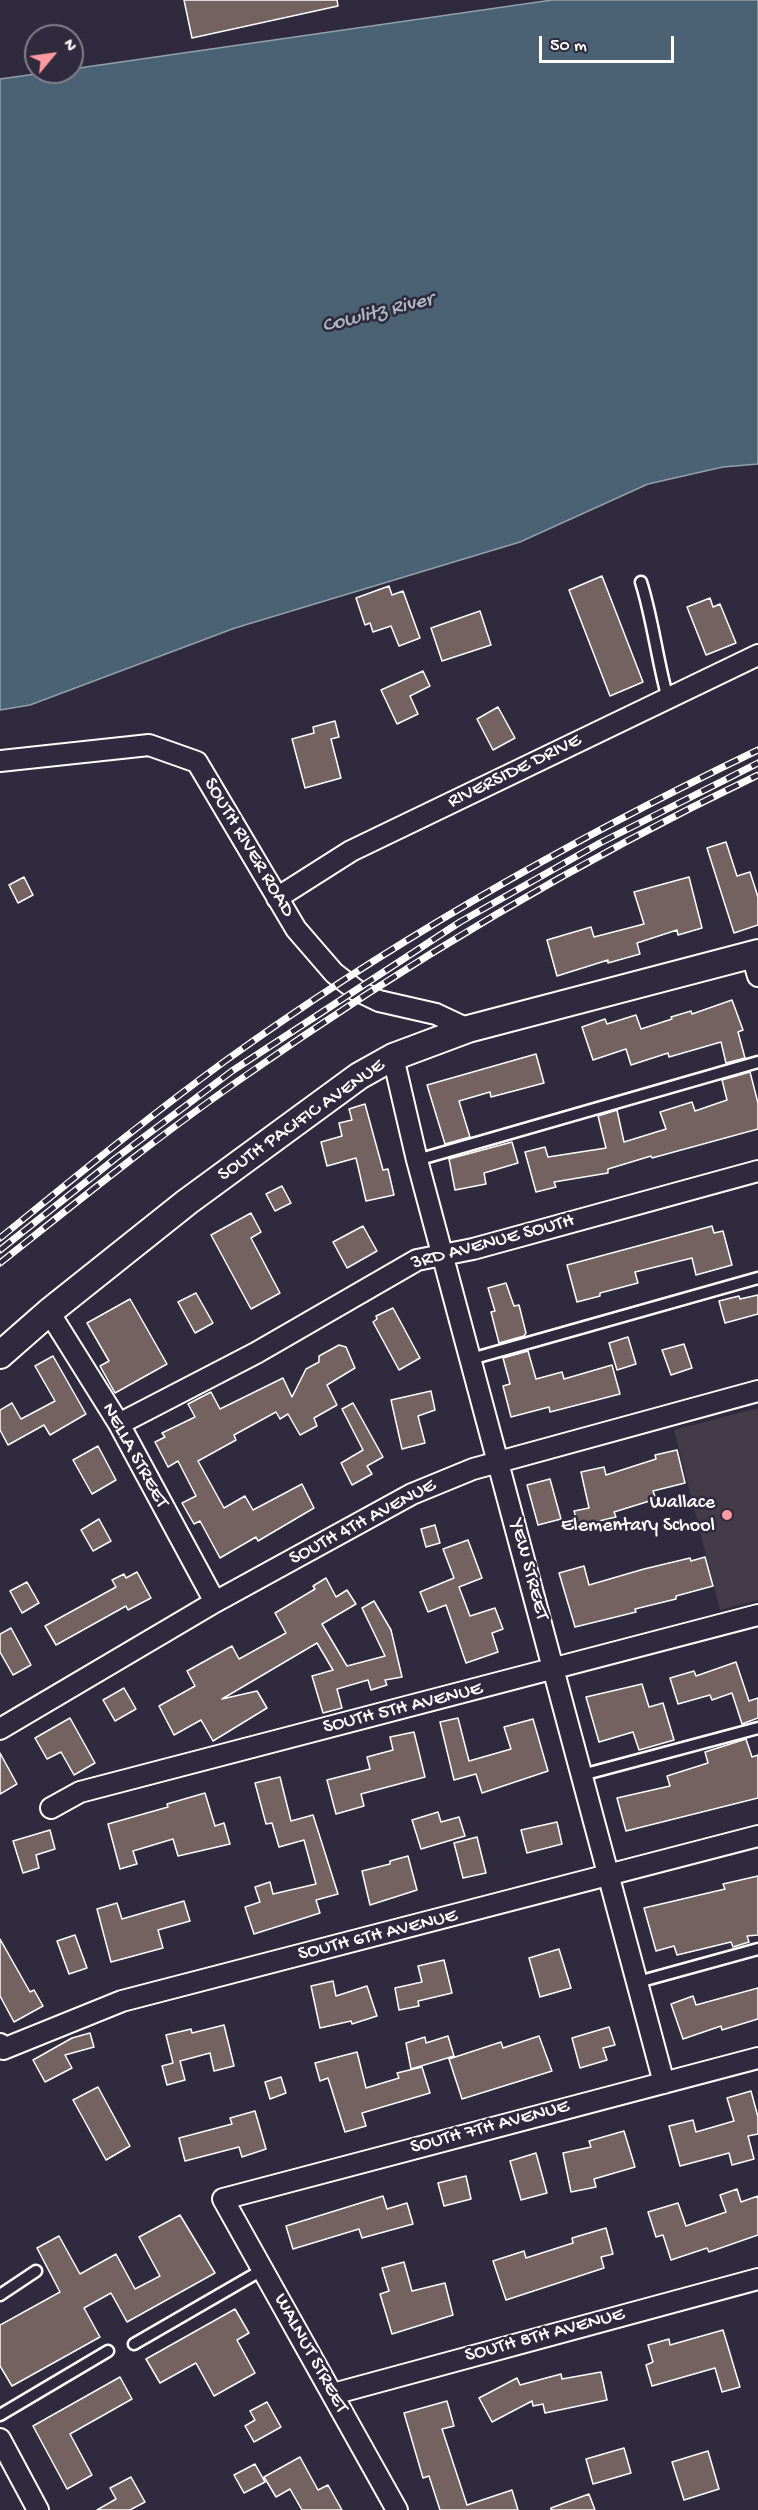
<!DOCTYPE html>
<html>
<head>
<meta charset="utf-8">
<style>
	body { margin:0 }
	#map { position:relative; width:758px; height:2510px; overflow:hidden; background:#2f2a3d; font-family:"Gochi Hand",sans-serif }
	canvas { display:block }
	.north { position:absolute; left:24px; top:24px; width:60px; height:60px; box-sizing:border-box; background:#2f2a3d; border:2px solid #827f8b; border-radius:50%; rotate:61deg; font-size:16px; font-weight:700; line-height:24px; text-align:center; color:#fff }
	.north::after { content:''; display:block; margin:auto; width:21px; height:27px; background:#ff9aa2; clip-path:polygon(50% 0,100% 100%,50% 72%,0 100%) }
	.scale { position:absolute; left:539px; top:36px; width:135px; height:27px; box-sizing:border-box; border:3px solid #fff; border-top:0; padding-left:8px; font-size:18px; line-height:21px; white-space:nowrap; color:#fff; -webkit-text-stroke:4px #2f2a3d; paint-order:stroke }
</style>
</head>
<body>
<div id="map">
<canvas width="758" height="2510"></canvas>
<div class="north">N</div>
<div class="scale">50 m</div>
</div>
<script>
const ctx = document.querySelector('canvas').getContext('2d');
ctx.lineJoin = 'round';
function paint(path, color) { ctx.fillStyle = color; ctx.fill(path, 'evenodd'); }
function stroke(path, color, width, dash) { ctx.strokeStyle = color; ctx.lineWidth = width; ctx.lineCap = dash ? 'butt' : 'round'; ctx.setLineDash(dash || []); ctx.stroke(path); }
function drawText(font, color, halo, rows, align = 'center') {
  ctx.font = font + ' "Gochi Hand",sans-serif'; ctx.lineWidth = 5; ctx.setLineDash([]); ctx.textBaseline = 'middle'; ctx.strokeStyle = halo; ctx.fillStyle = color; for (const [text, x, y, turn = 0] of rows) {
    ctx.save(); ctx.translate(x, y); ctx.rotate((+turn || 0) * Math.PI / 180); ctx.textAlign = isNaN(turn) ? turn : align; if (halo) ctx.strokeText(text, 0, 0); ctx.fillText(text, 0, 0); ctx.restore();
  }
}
paint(new Path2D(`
	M758,1408V1600L720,1610L674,1430Z`), '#443b48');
const water = new Path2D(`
	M552,0H758V464L723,467L648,484L520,542L235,628L30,705L0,710V79L50,72H72V69Z`);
paint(water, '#4a6273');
stroke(water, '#92a1ab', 1.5);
const building = new Path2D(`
	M184,0H337L338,6L192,38Z
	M602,576L643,682L610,696L569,590Z
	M389,586L392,595L403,591L420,638L399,646L391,626L373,632L370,623L365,625L356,598Z
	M710,598L713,607L720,604L736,643L706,655L687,607Z
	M480,611L491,645L442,661L431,628Z
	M423,671L430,686L410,696L418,714L397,724L381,690Z
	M498,707L515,738L493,750L477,719Z
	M335,721L339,737L331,739L341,778L305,788L292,739L314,733L313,727Z
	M726,842L737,876L750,872L758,897V925L734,933L707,848Z
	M24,877L33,895L18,903L9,885Z
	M689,877L702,928L678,935L677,930L637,943L640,954L608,963V960L557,976L547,940L591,927L594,937L644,924L634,892Z
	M732,1000L743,1030L738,1032L745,1058L726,1063L721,1042L669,1057L668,1053L631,1065L626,1049L593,1060L582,1027L605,1019L607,1024L636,1015L641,1029L672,1019L671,1017L691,1011L692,1014Z
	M536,1054L544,1083L491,1097L490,1092L459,1101L470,1137L445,1144L427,1085Z
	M750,1072L758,1103V1129L652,1158L651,1156L608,1169V1173L554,1182L556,1187L536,1192L525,1152L545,1147L548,1157L606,1148L598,1116L617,1110L624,1142L666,1129L660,1112L692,1102L695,1111L727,1100L722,1080Z
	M365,1104L383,1170L388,1169L394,1195L366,1201L356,1158L327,1166L321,1142L342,1136L339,1123L352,1120L349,1109Z
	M512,1142L518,1163L484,1173L486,1184L455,1190L449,1159Z
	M282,1186L291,1203L275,1211L266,1194Z
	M251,1213L261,1232L251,1238L280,1293L251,1309L211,1235Z
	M363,1226L377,1251L347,1268L333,1242Z
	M712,1226L714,1233L723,1231L732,1265L696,1275L692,1258L635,1272L638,1283L600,1293V1296L577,1302L567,1265Z
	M506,1283L514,1306L519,1305L526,1333L524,1336L499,1343L491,1312L495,1311L488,1288Z
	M196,1293L213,1323L195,1333L178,1302Z
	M758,1295V1314L725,1323L719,1301L739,1296L740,1299Z
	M130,1299L167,1364L115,1393L100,1366L109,1361L87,1323Z
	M393,1308L420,1358L399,1370L373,1322L377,1319L376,1316Z
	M628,1337L636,1364L617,1370L609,1343Z
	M684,1344L692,1368L671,1375L662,1350Z
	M339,1345L346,1347L355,1368L327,1385L337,1405L314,1418L317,1426L300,1435L288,1414L280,1419L276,1412L234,1435L236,1440L198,1461L224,1508L245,1496L253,1510L302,1484L314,1508L258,1541L256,1537L220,1558L200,1521L194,1524L182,1503L196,1496L178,1461L168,1467L155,1442L165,1437L162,1433L195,1417L188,1404L211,1392L220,1409L283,1378L292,1397L306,1369L319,1362V1356Z
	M528,1351L536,1379L562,1372L564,1379L612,1365L620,1394L550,1412L549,1407L511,1417L503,1386L510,1384L503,1358Z
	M53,1356L86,1414L50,1435L44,1425L8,1445L0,1430V1410L12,1403L21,1419L55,1401L35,1366Z
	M431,1391L435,1410L418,1416L425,1443L402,1449L391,1400Z
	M353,1403L383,1457L367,1466L372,1474L352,1485L341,1463L363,1450L342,1409Z
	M98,1446L116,1480L92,1494L73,1460Z
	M677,1450L685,1483L653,1491L656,1499L614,1512L616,1517L578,1526L574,1511L589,1508L581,1472L604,1467L606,1475L656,1459L655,1455Z
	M550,1479L561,1519L538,1525L527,1485Z
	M99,1519L111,1541L93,1551L81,1530Z
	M435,1525L440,1543L426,1547L421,1529Z
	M468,1540L482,1578L459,1587L470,1616L495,1608L503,1629L492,1633L498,1652L466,1663L446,1605L428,1612L420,1592L454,1578L443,1549Z
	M705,1557L713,1586L676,1596V1599L635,1609L636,1612L575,1627L559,1573L584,1566L589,1585L644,1569L690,1558L691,1561Z
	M137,1572L151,1598L128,1610L126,1606L56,1645L45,1626L116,1587L112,1580L124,1574L126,1578Z
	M326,1578L336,1597L347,1590L356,1604L322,1624L347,1666L385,1656L362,1608L374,1601L391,1630L402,1677L385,1680L387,1685L371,1690L368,1680L337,1689L342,1708L323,1713L312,1676L333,1670L317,1643L222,1699L257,1691L267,1708L213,1741L201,1720L174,1735L159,1706L195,1686L187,1671L232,1646L239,1659L286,1633L275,1613L315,1589L313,1586Z
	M27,1582L39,1603L22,1613L10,1591Z
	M11,1628L31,1665L13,1675L0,1652V1634Z
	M736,1662L749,1701L758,1698V1718L742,1724L732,1693L712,1700L710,1695L678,1704L670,1678L694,1671L696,1676Z
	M642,1684L649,1707L663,1703L674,1740L639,1750L633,1732L599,1742L586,1697Z
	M124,1688L136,1709L115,1721L103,1700Z
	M70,1718L95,1763L74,1775L61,1752L47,1759L35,1738Z
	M458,1718L469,1761L511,1749L504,1727L533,1719L548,1771L482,1793L476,1774L454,1780L440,1722Z
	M414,1732L425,1777L361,1794L364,1806L336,1814L327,1780L370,1769L367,1757L393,1750L390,1737Z
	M746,1739L752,1757L758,1755V1798L626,1831L617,1798L670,1786L667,1776L708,1763L705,1752Z
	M0,1753L17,1784L0,1794Z
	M280,1777L291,1821L313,1815L338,1894L316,1900L320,1913L254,1934L245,1907L260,1902L255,1887L270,1882L273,1894L316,1884L304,1840L279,1847L272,1823L266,1824L255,1783Z
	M205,1793L215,1826L224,1823L230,1844L178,1856L173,1839L133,1851L137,1864L120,1869L108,1824L168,1807L167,1804Z
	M438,1812L441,1822L459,1817L465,1836L421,1849L412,1820Z
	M557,1822L562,1844L527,1853L521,1830Z
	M50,1830L55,1849L36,1855L39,1868L23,1873L13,1841Z
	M477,1837L486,1873L463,1878L454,1843Z
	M408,1856L417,1890L370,1905L362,1871L390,1864V1861Z
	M758,1876V1935L747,1936L749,1942L733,1947L731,1942L677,1955L674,1946L656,1951L644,1908L725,1889L723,1884Z
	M184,1901L190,1921L158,1930L163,1948L111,1962L97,1909L117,1903L122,1919Z
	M75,1935L87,1968L69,1974L57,1941Z
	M0,1939L30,1992L34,1990L43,2006L14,2022L0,1996Z
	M559,1949L571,1988L540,1997L529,1958Z
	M444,1960L452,1993L418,2001L419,2006L399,2010L395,1988L422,1982L418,1966Z
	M333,1981L336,1996L367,1986L377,2016L352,2024L351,2021L320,2028L311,1986Z
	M758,1988V2019L722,2030L721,2026L683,2039L671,2004L693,1996L696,2005Z
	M224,2025L234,2066L214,2071L210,2053L180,2061L185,2080L167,2085L162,2066L173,2063L166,2035L191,2029L192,2033Z
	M609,2027L615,2045L603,2048L607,2060L580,2068L572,2038Z
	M90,2033L94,2047L65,2055L72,2068L45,2082L33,2060L72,2038Z
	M448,2036L454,2056L411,2069L406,2043L425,2037L426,2043Z
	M539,2036L552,2071L462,2099L449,2059L501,2042L503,2048Z
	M357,2052L366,2088L399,2078L397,2073L422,2067L430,2093L362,2113L366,2126L345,2132L328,2078L320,2081L315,2063Z
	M281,2077L286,2093L270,2099L265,2082Z
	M98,2087L130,2146L106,2160L73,2100Z
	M751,2091L758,2117V2134L748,2136L754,2159L732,2165L729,2153L680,2166L669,2126L693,2120L696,2132L734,2121L727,2098Z
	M255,2111L266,2149L242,2157L239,2147L185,2161L179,2138L232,2124L230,2118Z
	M624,2131L635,2167L594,2179L596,2187L571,2192L563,2153L591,2147L589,2141Z
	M536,2153L547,2193L521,2200L510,2161Z
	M466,2176L471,2199L444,2206L438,2183Z
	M737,2189L741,2202L758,2196V2235L709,2252L707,2248L671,2260L663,2235L656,2237L648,2212L678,2203L686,2226L726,2212L720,2195Z
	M383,2196L387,2209L407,2203L413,2224L362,2238L359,2229L293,2249L286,2226Z
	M180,2215L215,2273L127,2322L111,2293L84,2308L100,2337L12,2386L0,2366V2325L60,2292L37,2248L59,2236L80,2274L116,2254L135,2289L160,2276L139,2237Z
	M606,2228L613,2254L601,2257L604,2268L506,2300L493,2261L524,2251L526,2258L573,2243L572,2238Z
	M404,2262L412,2291L445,2283L453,2315L392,2334L380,2294L389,2291L382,2268Z
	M235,2309L249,2333L237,2340L255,2373L214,2396L196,2363L160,2383L146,2359Z
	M723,2330L740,2387L722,2392L715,2368L652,2386L646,2365L653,2362L648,2345L669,2339L670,2345Z
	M601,2372L607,2400L545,2413L543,2404L533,2406L532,2401L492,2422L479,2398L517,2378L520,2385L561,2374L562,2379Z
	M120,2377L132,2399L70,2434L92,2475L67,2489L33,2426Z
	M447,2401L454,2426L442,2429L467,2505L512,2490L518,2510H440L429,2476L423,2478L404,2413Z
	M267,2402L281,2427L254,2442L245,2426L255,2420L250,2411Z
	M624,2448L631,2473L593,2484L586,2459Z
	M708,2451L719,2489L684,2500L672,2462Z
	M300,2457L318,2490L328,2485L342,2510H302L290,2489L276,2497L264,2477Z
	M255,2464L265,2482L244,2493L234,2475Z
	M131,2477L145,2502L130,2510H97L116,2499L110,2488Z
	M589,2494L595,2510H551V2508Z`);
paint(building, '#746261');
stroke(building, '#fff', 1.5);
const service = new Path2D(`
	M641,582C653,620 657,660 668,699
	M417,1160L758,1062
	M471,1359L758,1278
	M582,1775L758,1728
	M638,1982L758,1949
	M0,2295L36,2271
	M134,2344L262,2270
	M0,2415L108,2351`);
const minor = new Path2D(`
	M0,761L149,745L197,762L296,929L334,973L356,990L379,1001L436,1014L468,1029
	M277,898L351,851L758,655
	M752,955L758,976
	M393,1057L417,1160L664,2083
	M49,1312L119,1424L215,1602
	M119,1424L256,1353L417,1260L473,1249L758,1171
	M0,1729L215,1602L412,1494L473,1469L758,1391
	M51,1808L80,1792L758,1615
	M0,2044L3,2049L122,2001L758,1836
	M333,2394L758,2279
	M0,2439L38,2510
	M397,2510L223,2199L758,2058`);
const tertiary = new Path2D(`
	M0,1355L49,1312L187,1202L359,1076L393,1057L468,1029L758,953`);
stroke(service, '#fff', 15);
stroke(minor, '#fff', 24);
stroke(tertiary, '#fff', 30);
stroke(service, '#2f2a3d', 10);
stroke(minor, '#2f2a3d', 20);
stroke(tertiary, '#2f2a3d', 26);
const rail = new Path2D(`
	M0,1238C74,1178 148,1117 225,1061C392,941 573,839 758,750
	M0,1250L116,1158L232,1071L460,922L600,843L758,763
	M0,1263C78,1201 156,1138 238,1081C403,965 576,862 758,775`);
stroke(rail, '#fff', 7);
stroke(rail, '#2f2a3d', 4.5, [14]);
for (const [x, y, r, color] of [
	[727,1515,6,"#ff9aa2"]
]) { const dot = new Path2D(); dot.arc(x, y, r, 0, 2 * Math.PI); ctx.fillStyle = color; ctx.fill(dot); stroke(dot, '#2f2a3d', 2); }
drawText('20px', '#fff', '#2f2a3d', [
	["RIVERSIDE DRIVE",515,772,-26],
	["SOUTH RIVER ROAD",248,848,59],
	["SOUTH PACIFIC AVENUE",302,1121,-35],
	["3RD AVENUE SOUTH",493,1243,-15],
	["NELLA STREET",134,1456,61],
	["SOUTH 4TH AVENUE",363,1523,-28],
	["YEW STREET",528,1570,75],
	["SOUTH 5TH AVENUE",403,1709,-14],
	["SOUTH 6TH AVENUE",378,1936,-14],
	["SOUTH 7TH AVENUE",490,2128,-15],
	["SOUTH 8TH AVENUE",545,2336,-15],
	["WALNUT STREET",310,2354,61]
]);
drawText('20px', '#fff', '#2f2a3d', [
	["Wallace",715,1504],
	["Elementary School",715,1527]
], 'right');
drawText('italic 21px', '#aeb8c0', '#2f2a3d', [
	["Cowlitz River",378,314,-14]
]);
</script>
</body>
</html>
